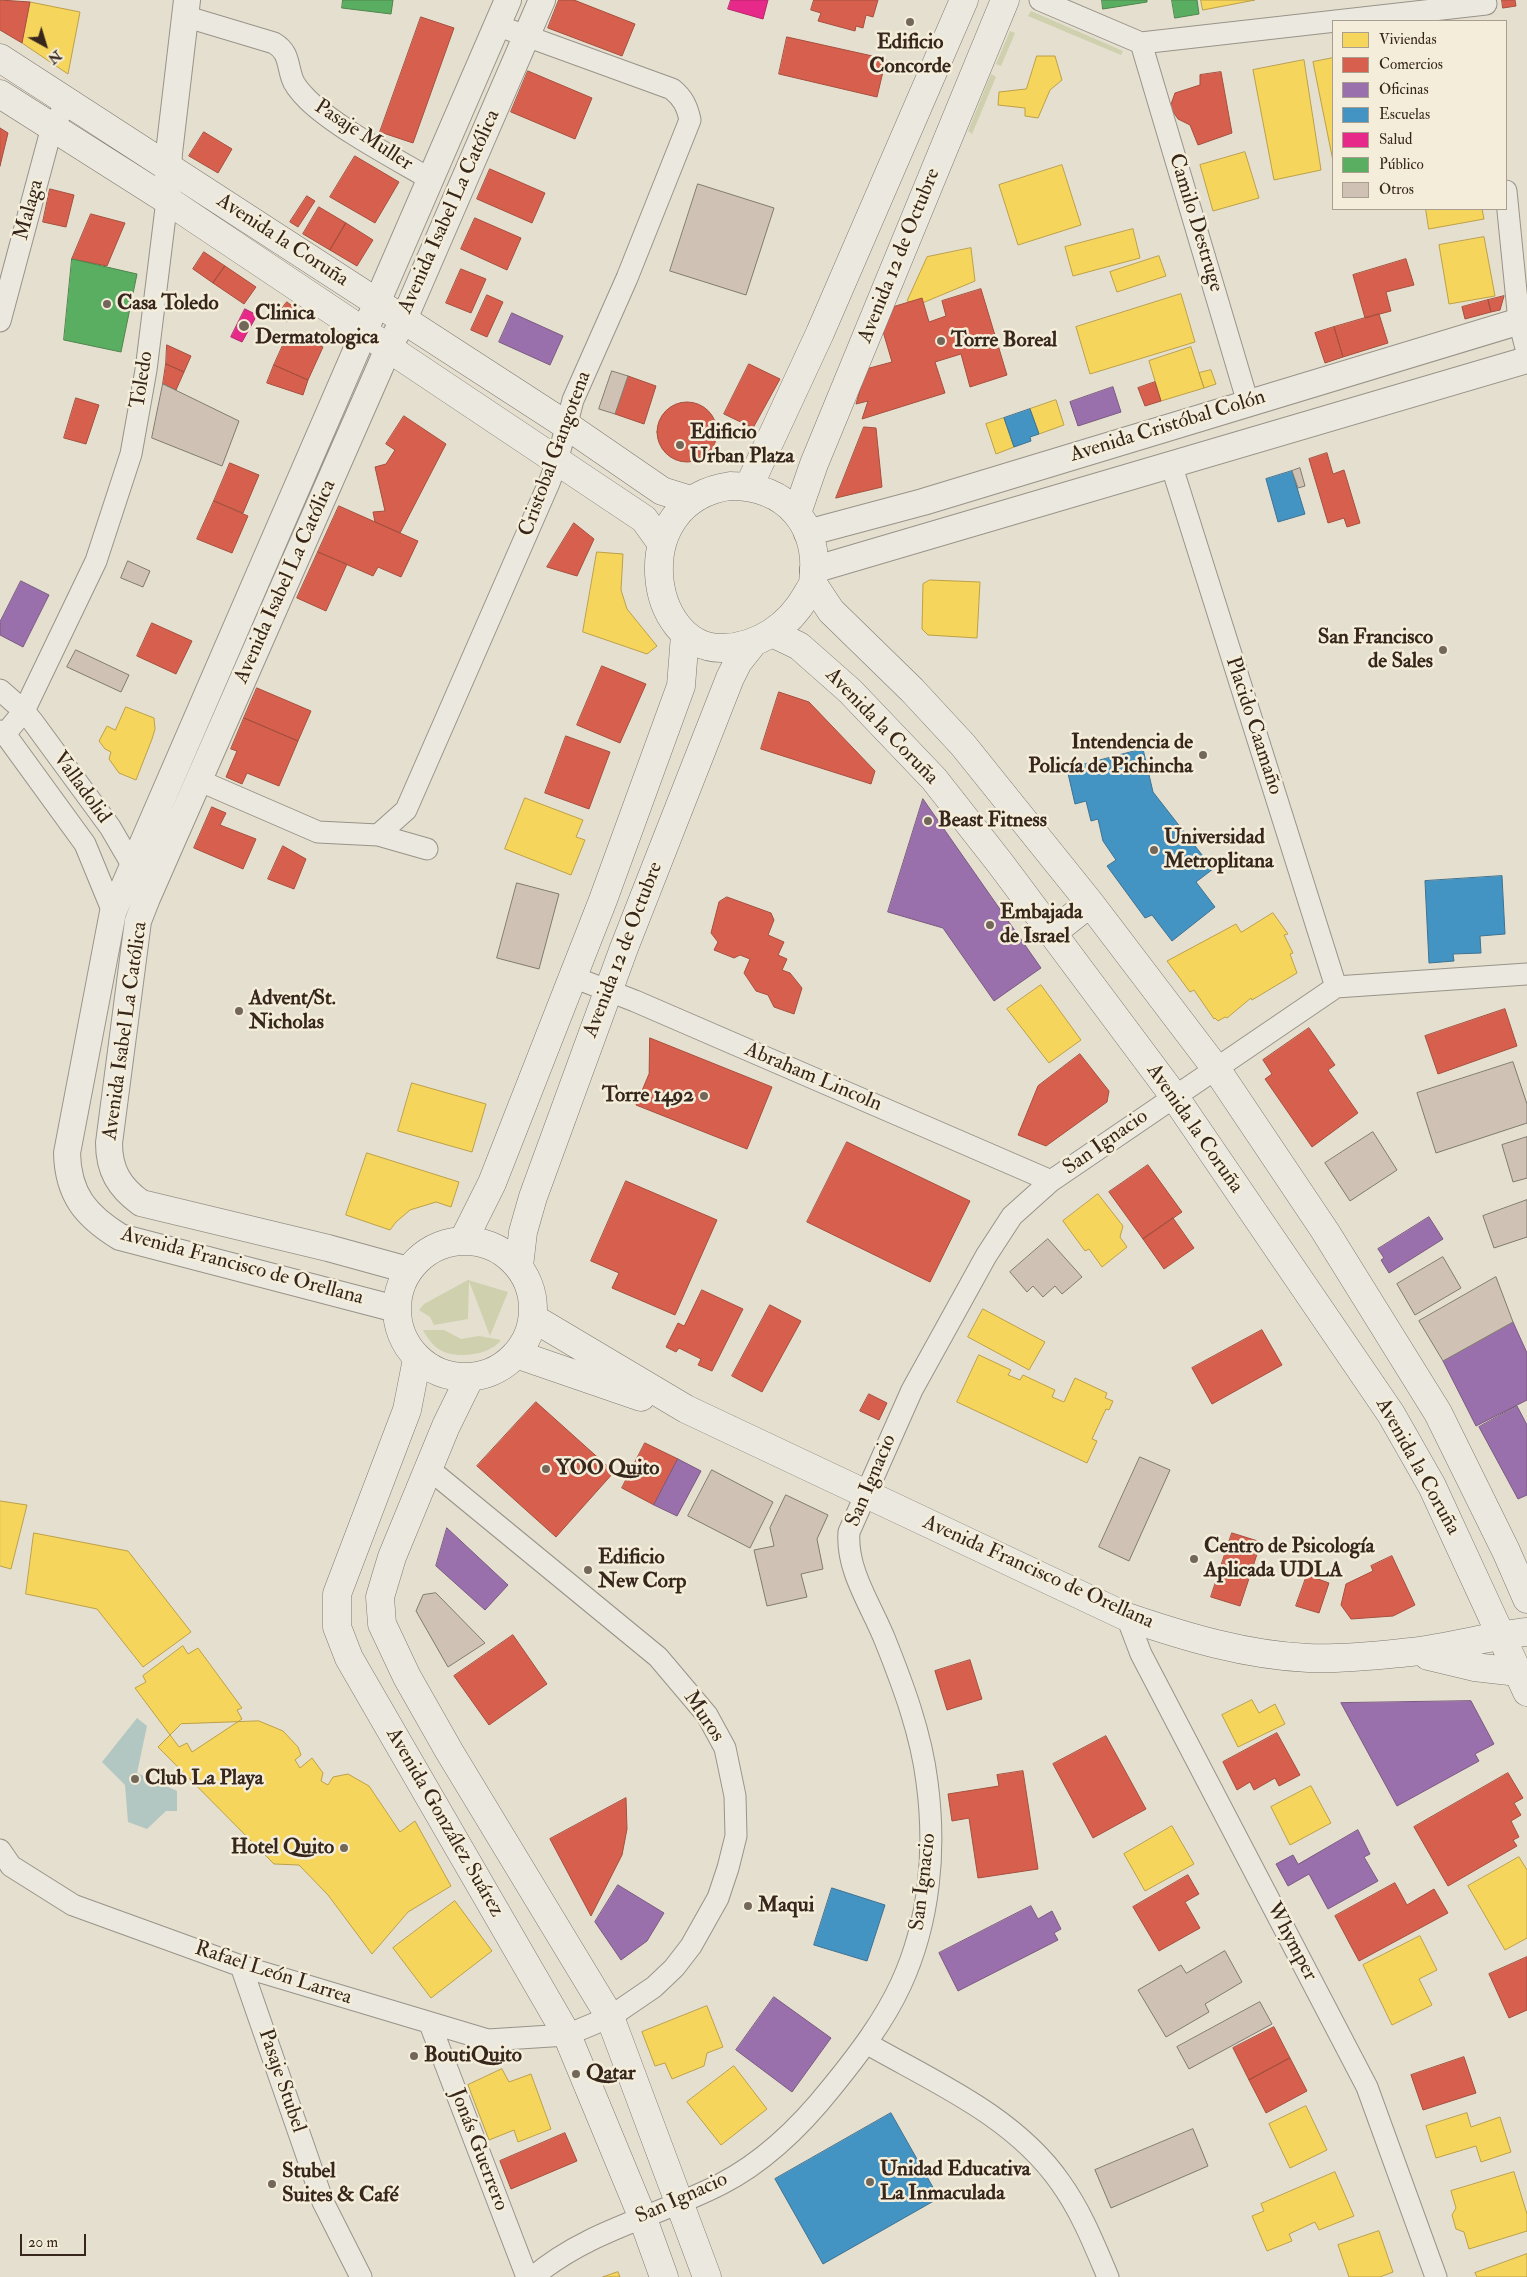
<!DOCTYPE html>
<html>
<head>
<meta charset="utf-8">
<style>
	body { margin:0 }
	#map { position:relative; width:1527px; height:2277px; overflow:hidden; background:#e5dfcf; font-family:"IM FELL Double Pica",serif }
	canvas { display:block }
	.legend { position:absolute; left:1332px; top:20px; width:175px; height:190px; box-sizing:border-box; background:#f4edda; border:1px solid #a89d8e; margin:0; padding:6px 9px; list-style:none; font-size:15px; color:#36261b }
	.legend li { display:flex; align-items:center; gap:10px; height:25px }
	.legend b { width:25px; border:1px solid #a89d8e }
	.north { position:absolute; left:20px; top:20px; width:50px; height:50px; -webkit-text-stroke:4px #f4edda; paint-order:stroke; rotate:141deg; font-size:14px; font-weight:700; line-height:20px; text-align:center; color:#36261b }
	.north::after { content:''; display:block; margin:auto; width:18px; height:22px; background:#36261b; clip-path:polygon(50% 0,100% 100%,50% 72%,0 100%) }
	.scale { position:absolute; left:20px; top:2234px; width:66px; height:22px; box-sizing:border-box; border:2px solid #36261b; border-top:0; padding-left:6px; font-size:15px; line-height:18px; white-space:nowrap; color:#36261b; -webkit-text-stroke:4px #f4edda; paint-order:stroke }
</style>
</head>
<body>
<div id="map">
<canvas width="1527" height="2277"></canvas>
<ul class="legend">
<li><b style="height:14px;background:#f6d55c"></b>Viviendas</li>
<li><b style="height:14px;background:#d6604d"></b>Comercios</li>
<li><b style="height:14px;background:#9970ab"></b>Oficinas</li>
<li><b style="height:14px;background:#4393c3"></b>Escuelas</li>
<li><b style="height:14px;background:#e7298a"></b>Salud</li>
<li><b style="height:14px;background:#5aae61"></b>Público</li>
<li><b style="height:14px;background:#cfc1b3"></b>Otros</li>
</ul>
<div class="north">N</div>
<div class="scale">20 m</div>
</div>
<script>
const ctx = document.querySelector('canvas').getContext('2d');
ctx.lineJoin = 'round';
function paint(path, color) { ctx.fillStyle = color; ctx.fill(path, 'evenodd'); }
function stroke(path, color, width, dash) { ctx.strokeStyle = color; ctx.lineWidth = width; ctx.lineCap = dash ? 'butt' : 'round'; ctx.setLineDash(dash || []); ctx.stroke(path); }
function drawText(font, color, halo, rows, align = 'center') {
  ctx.font = font + ' "IM FELL Double Pica",serif'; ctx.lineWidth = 5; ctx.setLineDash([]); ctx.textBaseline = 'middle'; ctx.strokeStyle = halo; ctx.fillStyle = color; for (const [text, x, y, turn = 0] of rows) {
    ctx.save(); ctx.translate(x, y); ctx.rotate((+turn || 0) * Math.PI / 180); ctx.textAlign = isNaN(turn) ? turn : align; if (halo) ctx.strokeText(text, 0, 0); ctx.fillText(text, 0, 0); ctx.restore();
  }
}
paint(new Path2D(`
	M1031,11L1123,51L1121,55L1028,16Z
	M1010,31L1015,33L1001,66L996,64Z
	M991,74L996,77L972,134L968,131Z
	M468,1280L508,1292L490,1336L469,1281L468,1319L434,1325L430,1317L419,1310L424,1304Z
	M423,1330H444L461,1339L479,1336L501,1340C491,1355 457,1359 442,1351C434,1347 427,1338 423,1330Z`), '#ced0ae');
paint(new Path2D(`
	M137,1718L147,1726L137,1773L177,1791V1811H166L147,1829L128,1822L125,1785L102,1762Z`), '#b2c7c2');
const homes = new Path2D(`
	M1201,0H1255L1203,10Z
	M30,2L80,12L68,74L22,43Z
	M1037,56H1055L1062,80L1050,90L1038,118L1025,116V108L998,105L999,92L1026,89Z
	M1333,58V161L1313,62Z
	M1304,60L1321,170L1274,180L1253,70Z
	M1245,152L1259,198L1213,211L1200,165Z
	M1062,165L1081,225L1018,245L999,185Z
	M1426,209H1482L1484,219L1429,229Z
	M1133,229L1140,258L1073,276L1065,247Z
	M1484,237L1495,296L1449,304L1439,245Z
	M971,248L975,281L920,304L907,301L927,257Z
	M1159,256L1166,276L1117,292L1110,272Z
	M1181,294L1195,342L1090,374L1076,327Z
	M1191,347L1204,388L1161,401L1149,361Z
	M1211,370L1216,384L1204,388L1199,373Z
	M1056,400L1064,425L1039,434L1030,409Z
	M1004,418L1014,447L996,454L986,424Z
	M597,552L623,554L621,590L627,609L657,646L647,654L583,632Z
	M930,580L980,582L977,638L928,635L922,629L923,584Z
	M126,707L154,718L155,729L152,739L136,780L119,773L109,759L111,752L105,749L99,741L107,726L115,730Z
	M525,798L583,820L576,837L585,840L571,875L505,849Z
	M1273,913L1288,934L1284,935L1293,953L1290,954L1297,973L1252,1000L1251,998L1227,1018L1225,1017L1218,1021L1215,1018L1214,1019L1194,990L1190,992L1167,961L1236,924L1241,932Z
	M1041,985L1081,1040L1049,1063L1007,1009Z
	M412,1083L486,1104L472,1152L398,1131Z
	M367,1153L459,1182L451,1207L436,1202L410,1210L396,1222L390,1230L346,1215Z
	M1098,1194L1123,1226L1120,1237L1127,1247L1102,1267L1089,1249L1085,1251L1063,1221Z
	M983,1309L1045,1342L1029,1370L968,1337Z
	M979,1355L1011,1370L1008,1375L1020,1380L1023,1375L1055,1390L1052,1397L1064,1402L1075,1378L1107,1393L1105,1398L1113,1401L1109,1410L1106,1409L1092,1439L1097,1441L1087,1463L957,1402Z
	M0,1501L27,1505L11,1569L0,1566Z
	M34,1533L128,1551L191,1632L143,1667L97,1609L26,1594Z
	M183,1646L188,1654L198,1648L242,1708L237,1710L242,1719L192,1752L187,1743L179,1747L135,1688L146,1682L143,1676Z
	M1252,1700L1259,1713L1275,1704L1285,1724L1238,1747L1222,1715Z
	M259,1721L283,1731L298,1747L301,1755L295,1760L300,1768L312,1758L323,1773L321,1781L328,1785L333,1777L348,1774L369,1786L400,1832L415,1821L451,1886L408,1912L372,1954L328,1895L299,1865L274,1864L158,1747L181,1724Z
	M1311,1786L1331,1823L1290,1845L1271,1807Z
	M1172,1826L1194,1864L1145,1891L1124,1854Z
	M1519,1857L1527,1870V1938L1505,1950L1468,1886Z
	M455,1901L492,1951L431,1998L393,1948Z
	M1420,1936L1437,1970L1419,1979L1432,2005L1392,2025L1363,1965Z
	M707,2006L723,2047L707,2053L704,2066L672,2079L665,2063L655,2066L642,2032Z
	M734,2066L767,2109L721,2145L687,2102Z
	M502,2069L509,2082L531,2074L551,2129L518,2142L514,2130L489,2140L468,2085Z
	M1306,2106L1327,2150L1290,2168L1269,2124Z
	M1467,2113L1471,2127L1500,2117L1511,2152L1481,2162L1476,2146L1436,2158L1426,2126Z
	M1335,2172L1354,2216L1319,2230L1315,2222L1289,2234L1292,2241L1267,2251L1252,2216L1264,2211L1261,2204Z
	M1514,2172L1527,2214V2231L1469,2249L1464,2232L1456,2229L1452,2215L1456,2208L1451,2191Z
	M1379,2231L1393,2272L1380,2277H1349L1338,2245Z
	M1527,2254V2277H1477L1475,2273Z
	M618,2272L620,2277H603Z`);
paint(homes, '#f6d55c');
stroke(homes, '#bca048', 1);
const shops = new Path2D(`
	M0,0L30,2L22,43L0,30Z
	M559,0H574L635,24L622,56L548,28Z
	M814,0H878L873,17L866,15L863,28L856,26L855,31L818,21L821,13L811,10Z
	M1502,0H1515L1516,6L1503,8Z
	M421,17L454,28L413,143L380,132Z
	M787,37L886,59L877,97L779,74Z
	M528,71L592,98L575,139L511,112Z
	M1221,72L1232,133L1198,145L1190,125L1178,119L1170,107L1175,93L1200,85V75Z
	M0,128L8,133L0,166Z
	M204,132L232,149L218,173L189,156Z
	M355,156L399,182L375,223L330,197Z
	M490,169L545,193L532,223L477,199Z
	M50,189L74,195L66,227L43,222Z
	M307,196L315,201L298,227L290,222Z
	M319,207L346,223L330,250L303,234Z
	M91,214L125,223L107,266L72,259Z
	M475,218L521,238L507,270L461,249Z
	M346,223L373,240L357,266L330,250Z
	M204,252L225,266L213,283L193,269Z
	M1406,259L1414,285L1386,292L1391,311L1365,318L1353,275Z
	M225,266L256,287L244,304L213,283Z
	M461,269L486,279L471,313L446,303Z
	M981,289L1007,375L970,387L961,354L935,362L945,393L862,419L868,401L856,404L866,369L892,362L882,328L889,308L922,298L929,322L946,316L942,301Z
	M487,295L503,302L487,337L471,330Z
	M1504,296L1500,310L1491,312L1488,300Z
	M1488,300L1491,312L1465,319L1462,307Z
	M287,302L296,309L287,322L277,315Z
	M1379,314L1388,343L1343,357L1334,327Z
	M1334,327L1343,357L1325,363L1315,333Z
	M289,332L323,347L308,380L274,365Z
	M167,345L191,356L184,372L166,364Z
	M166,364L184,372L176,390L163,384Z
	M749,364L780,379L753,428L724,414Z
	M274,365L308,380L303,395L267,383Z
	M628,376L656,386L644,424L615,414Z
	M1155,382L1161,401L1145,406L1138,388Z
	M76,398L99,405L86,444L64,438Z
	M657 432a30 30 0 1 1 60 0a30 30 0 1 1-60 0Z
	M404,416L446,444L400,533L375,522L373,512L385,511L375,467L386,464L395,450L386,444Z
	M864,427L876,428L882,487L836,498Z
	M1327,453L1333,474L1344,470L1360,523L1347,527L1344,518L1328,523L1309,459Z
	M230,463L259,475L243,513L214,501Z
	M214,501L248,516L232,553L197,539Z
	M339,506L418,541L401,577L378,567L373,576L318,552Z
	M574,523L594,539L577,576L547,567Z
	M318,552L347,564L326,611L297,598Z
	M152,623L192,641L176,674L137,656Z
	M602,666L646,684L620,743L577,725Z
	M257,688L311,711L298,741L244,718Z
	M779,692L809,702L875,771L871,784L761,749Z
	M244,718L298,741L279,786L247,773L242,784L226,777L237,751L231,749Z
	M566,736L610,752L589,809L545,793Z
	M212,807L226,813L220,825L256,839L243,869L194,848Z
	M283,846L306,859L294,889L268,879Z
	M727,897L771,913L774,920L768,935L784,942L778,955L787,959L782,970L790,973L802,988L794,1014L774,1007L768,995L756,991L744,973L750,959L740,955L734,958L714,950L718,942L711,933L719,902Z
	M1505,1009L1517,1046L1438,1074L1425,1036Z
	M1309,1028L1335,1065L1328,1070L1358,1113L1312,1147L1265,1079L1272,1074L1263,1060Z
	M650,1038L772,1087L747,1149L636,1105L649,1074Z
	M1080,1054L1109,1091L1107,1102L1046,1146L1018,1135L1038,1086Z
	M847,1142L970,1201L930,1282L807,1222Z
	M1148,1165L1182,1212L1143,1239L1109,1192Z
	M626,1181L717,1220L675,1315L612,1288L619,1273L591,1261Z
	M1173,1218L1194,1248L1164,1269L1143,1239Z
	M702,1290L743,1309L712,1371L698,1365L701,1359L679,1348L676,1352L666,1347L678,1323L684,1326Z
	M770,1305L801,1321L762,1392L732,1376Z
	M1262,1330L1282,1365L1212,1404L1192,1368Z
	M869,1394L887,1403L879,1420L860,1411Z
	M536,1402L614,1472L556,1537L477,1466Z
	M645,1443L678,1459L654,1505L622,1488Z
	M1232,1533L1261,1542L1240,1606L1211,1597Z
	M1392,1556L1415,1605L1393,1616L1351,1619L1341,1605L1346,1584L1373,1571L1371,1566Z
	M1307,1575L1329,1583L1319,1613L1296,1606Z
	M513,1635L547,1684L489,1725L454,1676Z
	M970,1660L982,1699L947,1710L935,1671Z
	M1277,1733L1300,1775L1279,1786L1275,1778L1254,1790L1250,1782L1237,1790L1223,1762Z
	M1106,1736L1146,1809L1093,1838L1053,1764Z
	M1023,1771L1038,1869L978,1878L969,1818L952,1821L948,1794L999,1786L997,1775Z
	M1508,1773L1523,1798L1514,1803L1521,1815L1511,1821L1519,1837L1513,1840L1517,1846L1448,1886L1414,1827Z
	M626,1798L627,1829L622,1855L591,1916L550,1839Z
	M1188,1875L1199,1894L1185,1902L1200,1928L1159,1951L1133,1907Z
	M1395,1883L1407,1905L1434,1889L1448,1913L1359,1961L1335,1916Z
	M1527,1957V2010L1509,2018L1489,1974Z
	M1274,2027L1290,2058L1249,2080L1233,2048Z
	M1464,2057L1476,2093L1423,2110L1411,2075Z
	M1290,2058L1307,2091L1266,2113L1249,2080Z
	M565,2133L577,2161L511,2189L500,2161Z`);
paint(shops, '#d6604d');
stroke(shops, '#a64f3e', 1);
const offices = new Path2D(`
	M512,313L563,336L550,365L499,342Z
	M1113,387L1121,412L1078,426L1070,402Z
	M21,581L49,595L23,647L0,635V622Z
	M923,799L1041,968L994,1001L943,928L888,912Z
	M1429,1217L1443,1239L1389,1273L1381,1260L1384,1258L1378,1249Z
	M1513,1322L1527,1353V1400L1476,1426L1443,1361Z
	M1517,1406L1527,1425V1495L1518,1499L1479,1427Z
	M678,1459L701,1471L677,1516L654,1505Z
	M447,1528L508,1585L485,1610L436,1566Z
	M1471,1701L1494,1744L1475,1754L1479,1761L1397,1806L1341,1703Z
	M1358,1830L1370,1854L1364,1857L1378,1881L1328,1909L1309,1874L1288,1886L1276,1864L1293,1855L1298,1864Z
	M618,1885L664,1913L647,1941L621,1960L595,1922Z
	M1031,1906L1038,1919L1052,1911L1061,1929L1054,1933L1058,1940L958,1991L939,1953Z
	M774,1997L831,2038L792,2092L736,2050Z`);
paint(offices, '#9970ab');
stroke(offices, '#7b5a80', 1);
const schools = new Path2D(`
	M1030,409L1039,434L1030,437L1031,441L1014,447L1004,418Z
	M1292,471L1305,514L1278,522L1266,479Z
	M1143,749L1153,792L1213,869L1196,882L1215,907L1172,941L1152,915L1145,918L1107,866L1116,860L1103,841L1098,819L1091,821L1086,801L1075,804L1067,769Z
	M1502,876L1505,934L1480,936L1481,953L1453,954L1454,961L1429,963L1425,881Z
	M832,1888L885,1905L867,1961L814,1945Z
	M891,2113L939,2198L823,2264L775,2179Z`);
paint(schools, '#4393c3');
stroke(schools, '#3f7291', 1);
const health = new Path2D(`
	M731,0H768L763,19L728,9Z
	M245,309L257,315L242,342L231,337Z`);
paint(health, '#e7298a');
stroke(health, '#b22869', 1);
const public = new Path2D(`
	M343,0H393L391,14L342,8Z
	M1102,0H1147V2L1103,9Z
	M1172,0H1197L1199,14L1175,18Z
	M72,259L137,274L121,352L64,340Z`);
paint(public, '#5aae61');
stroke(public, '#4f854c', 1);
const building = new Path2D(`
	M698,184L774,208L746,295L670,271Z
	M612,371L628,376L615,414L599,409Z
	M163,384L239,421L222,466L152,438Z
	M1300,468L1305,486L1298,488L1292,471Z
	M128,561L150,571L143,587L121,578Z
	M76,650L129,675L121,692L67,667Z
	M517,883L559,894L539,969L497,958Z
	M1513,1062L1527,1104V1123L1436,1153L1417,1093Z
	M1373,1132L1397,1170L1350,1201L1325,1163Z
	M1527,1137V1178L1513,1182L1502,1145Z
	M1527,1200V1237L1494,1248L1483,1216Z
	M1048,1239L1082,1277L1062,1294L1055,1286L1043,1297L1033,1286L1027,1292L1010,1272Z
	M1443,1257L1461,1288L1415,1315L1397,1284Z
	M1496,1277L1513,1322L1443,1361L1419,1321Z
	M1140,1457L1170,1470L1129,1561L1099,1547Z
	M712,1470L773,1502L750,1548L688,1516Z
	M786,1495L828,1515L817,1539L823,1569L801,1574L807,1597L767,1606L754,1550L774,1546L770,1528Z
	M436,1593L485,1643L448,1667L416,1611L423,1595Z
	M1225,1951L1242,1982L1205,2004L1209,2012L1166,2037L1138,1990L1181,1965L1186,1973Z
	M1260,2002L1272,2024L1189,2069L1177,2047Z
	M1193,2129L1208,2166L1111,2208L1095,2170Z`);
paint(building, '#cfc1b3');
stroke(building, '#807a71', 1);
const minor = new Path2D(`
	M1040,0L1141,43L1486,4
	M184,16L274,43C289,52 287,63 292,78C294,85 303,95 308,100C337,128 394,158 430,179
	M1141,43L1248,403
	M1506,191L1519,321L1527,352
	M0,321L52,127L68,102
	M1171,464L1336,987
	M0,690L24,711L33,722L110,827L138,875
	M0,731L5,734L85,844L113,912
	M5,734L24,711L96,561L131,454L146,370L167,200
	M198,780L318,832L378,835L406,810L549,483L557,462L573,400L627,278L690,120C687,106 683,98 672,89L496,25
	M378,835L427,849
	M573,977L635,1001L1051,1181
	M1127,1617L1141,1654L1367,2087L1436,2277
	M0,1850L11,1866L73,1905L241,1966L488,2040L567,2035L610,2017L654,1987L674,1968L691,1946L718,1898L728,1868L736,1836L735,1796L725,1748L707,1715L658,1657L429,1469
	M241,1966L323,2202L361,2277
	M430,2024L527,2277
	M866,2043C934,2082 1014,2116 1060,2182C1081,2211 1094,2244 1108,2277
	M533,2277C588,2230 659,2216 721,2184C766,2161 801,2126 832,2087C858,2055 884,2021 901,1984C930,1921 936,1849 927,1782C921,1733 903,1685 885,1640C871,1605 846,1570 849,1532L912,1390L986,1256L1012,1216L1051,1181L1336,987L1527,974`);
const tertiary = new Path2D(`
	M167,200L169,153L187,0
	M807,533L923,502L1527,319
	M813,570L1527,360
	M408,1270L328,1248L141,1203C119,1187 109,1170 109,1143L138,921L147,898L388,349L404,319L542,0
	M396,1309L120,1237C86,1216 68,1195 67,1153L113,912L508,0`);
const secondary = new Path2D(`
	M0,58L566,425L662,491L691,500
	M0,94L167,200L644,519L662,544
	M730,486C787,486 821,525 813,583C812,587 808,592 806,596C789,626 758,647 723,648C647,650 626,501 730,486Z
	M749,486L820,333L964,0
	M797,513L814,464L1005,0
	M813,584L831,611L912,690L963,745L1090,903L1217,1070L1325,1231L1438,1413L1506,1551L1527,1599
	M772,633L799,646L850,691L934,779L1000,863L1174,1096L1391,1414L1432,1486L1527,1692
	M1052,933L1090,903
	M397 1309a68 68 0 1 1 136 0a68 68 0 1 1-136 0Z
	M463,1241L492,1183L603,900L681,686L685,635
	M519,1266L523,1232L533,1197L624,948L730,678L738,662L753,643
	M533,1318L686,1409L1127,1617C1186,1637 1245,1655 1308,1658C1339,1660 1380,1655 1411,1652C1450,1648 1488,1636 1527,1632
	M516,1354L641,1397
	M417,1359L407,1410L337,1594V1627L349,1658L567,2035L642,2216L664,2277
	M470,1377L446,1426L392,1557L380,1597L382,1624L407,1677L449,1751L610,2017L707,2277
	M1428,1656L1474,1667L1527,1673`);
stroke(minor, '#999389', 23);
stroke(tertiary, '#999389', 28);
stroke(secondary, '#807a71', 29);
stroke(minor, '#ebe8df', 21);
stroke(tertiary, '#ebe8df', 26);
stroke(secondary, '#ebe8df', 28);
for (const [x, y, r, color] of [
	[910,22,5,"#73675a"],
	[107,304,5,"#73675a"],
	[244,326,6,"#73675a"],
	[941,341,5,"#73675a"],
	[680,445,5,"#73675a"],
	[1443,650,5,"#73675a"],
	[1203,755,5,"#73675a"],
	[928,821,5,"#73675a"],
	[1154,850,5,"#73675a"],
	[990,925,5,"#73675a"],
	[239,1011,5,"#73675a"],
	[704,1096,5,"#73675a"],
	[546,1469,5,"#73675a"],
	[1194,1559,5,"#73675a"],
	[588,1570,5,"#73675a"],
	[135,1779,5,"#73675a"],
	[344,1848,5,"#73675a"],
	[748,1906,5,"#73675a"],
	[414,2056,5,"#73675a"],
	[576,2074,5,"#73675a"],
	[870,2182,5,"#73675a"],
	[272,2184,5,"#73675a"]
]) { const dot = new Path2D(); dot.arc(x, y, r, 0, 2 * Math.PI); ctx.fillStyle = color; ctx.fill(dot); stroke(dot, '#f4edda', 2); }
drawText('bold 21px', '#36261b', '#f4edda', [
	["Edificio",910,43,"center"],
	["Concorde",910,67,"center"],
	["Casa Toledo",117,304],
	["Clinica",255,314],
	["Dermatologica",255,338],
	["Torre Boreal",951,341],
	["Edificio",690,433],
	["Urban Plaza",690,457],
	["San Francisco",1433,638,"right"],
	["de Sales",1433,662,"right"],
	["Intendencia de",1193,743,"right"],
	["Policía de Pichincha",1193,767,"right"],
	["Beast Fitness",938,821],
	["Universidad",1164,838],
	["Metroplitana",1164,862],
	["Embajada",1000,913],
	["de Israel",1000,937],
	["Advent/St.",249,999],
	["Nicholas",249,1023],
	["Torre 1492",694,1096,"right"],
	["YOO Quito",556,1469],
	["Centro de Psicología",1204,1547],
	["Aplicada UDLA",1204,1571],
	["Edificio",598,1558],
	["New Corp",598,1582],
	["Club La Playa",145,1779],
	["Hotel Quito",334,1848,"right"],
	["Maqui",758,1906],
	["BoutiQuito",424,2056],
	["Qatar",586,2074],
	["Unidad Educativa",880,2170],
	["La Inmaculada",880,2194],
	["Stubel",282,2172],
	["Suites & Café",282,2196]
], 'left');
drawText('21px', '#36261b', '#f4edda', [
	["Pasaje Muller",363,136,33],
	["Malaga",30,210,-75],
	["Avenida Isabel La Católica",450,212,-66],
	["Camilo Destruge",1195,223,73],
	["Avenida la Coruña",282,241,33],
	["Avenida 12 de Octubre",900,256,-68],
	["Toledo",143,380,-81],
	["Avenida Cristóbal Colón",1168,427,-17],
	["Cristobal Gangotena",556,454,-70],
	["Avenida Isabel La Católica",286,582,-66],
	["Placido Caamaño",1253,726,72],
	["Avenida la Coruña",881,727,46],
	["Valladolid",81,788,54],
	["Avenida 12 de Octubre",624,950,-69],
	["Avenida Isabel La Católica",126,1031,-82],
	["Abraham Lincoln",813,1078,23],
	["Avenida la Coruña",1194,1129,55],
	["San Ignacio",1106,1143,-35],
	["Avenida Francisco de Orellana",242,1267,15],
	["Avenida la Coruña",1417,1467,61],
	["San Ignacio",872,1481,-67],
	["Avenida Francisco de Orellana",1038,1573,24],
	["Muros",703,1717,56],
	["Avenida González Suárez",444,1823,60],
	["San Ignacio",924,1882,-83],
	["Whymper",1291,1942,62],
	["Rafael León Larrea",273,1974,18],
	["Pasaje Stubel",281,2081,71],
	["Jonás Guerrero",478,2150,69],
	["San Ignacio",682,2199,-24]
]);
</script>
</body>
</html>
